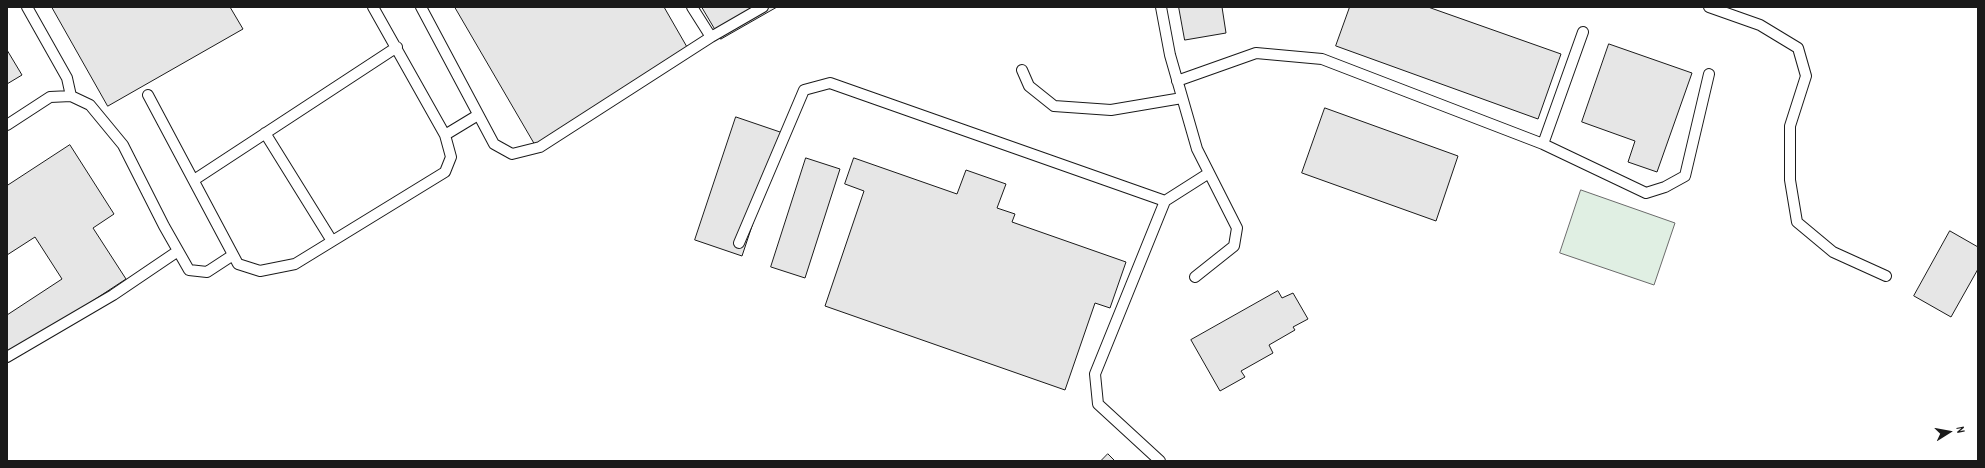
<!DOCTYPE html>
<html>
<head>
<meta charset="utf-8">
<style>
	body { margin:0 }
	#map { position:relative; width:1985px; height:468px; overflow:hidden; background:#fff; font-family:"Archivo Narrow",sans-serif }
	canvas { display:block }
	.frame { position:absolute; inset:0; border:8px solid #1a1a1a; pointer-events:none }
	.north { position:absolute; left:1929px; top:412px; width:40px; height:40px; -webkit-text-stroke:3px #fff; paint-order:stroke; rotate:79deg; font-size:11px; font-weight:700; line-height:16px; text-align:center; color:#1a1a1a }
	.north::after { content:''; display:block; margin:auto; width:14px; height:18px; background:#1a1a1a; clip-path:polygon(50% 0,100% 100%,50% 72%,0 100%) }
</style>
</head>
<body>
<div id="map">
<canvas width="1985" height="468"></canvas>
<div class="frame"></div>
<div class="north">N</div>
</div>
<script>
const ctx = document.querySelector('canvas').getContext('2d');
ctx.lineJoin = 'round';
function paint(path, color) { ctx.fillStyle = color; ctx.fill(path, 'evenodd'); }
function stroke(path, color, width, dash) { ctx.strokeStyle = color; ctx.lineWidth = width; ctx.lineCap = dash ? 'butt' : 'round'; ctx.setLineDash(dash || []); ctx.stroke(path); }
const green = new Path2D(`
	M1581,190L1675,223L1654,285L1560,253Z`);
paint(green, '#e0efe3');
stroke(green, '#6a6a6a', 1);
const building = new Path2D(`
	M52,7H230L243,29L108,106Z
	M455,7H664L691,54L536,146Z
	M702,7H777L721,39Z
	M1179,7H1222L1226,33L1185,40Z
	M1350,7H1428L1561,54L1538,119L1336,46Z
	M1609,44L1692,73L1657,172L1628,162L1635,141L1582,122Z
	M7,50L22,75L7,84Z
	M1325,108L1458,156L1436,221L1302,173Z
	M736,117L783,133L742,256L695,240Z
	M70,145L114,214L93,228L126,279L7,357V315L62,279L35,237L7,255V186Z
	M806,158L840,169L805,278L771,267Z
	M854,158L957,194L966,170L1006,184L997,208L1015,214L1012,222L1126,262L1110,308L1095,303L1065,390L825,306L864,191L845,184Z
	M1950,231L1978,247V269L1951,317L1914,296Z
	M1278,291L1282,298L1293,293L1308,319L1293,327L1295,330L1269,345L1273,353L1241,371L1245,377L1220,391L1191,340Z
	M1108,454L1115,461H1101Z`);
paint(building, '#e6e6e6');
stroke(building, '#1a1a1a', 1);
const lane = new Path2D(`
	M27,7L67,78L71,96
	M421,7L494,144L512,154L540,147L711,37L763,7
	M692,7L711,37
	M1161,7L1170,55L1197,149L1237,228L1234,246L1195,277
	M1709,7L1760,25L1798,48L1806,76L1790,126V180L1797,222L1833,252L1886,276
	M1022,70L1029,86L1054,106L1111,110L1182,98
	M1177,81L1256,53L1322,59L1543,144L1646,193L1665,187L1685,176L1709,74
	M148,95L238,264L260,271L295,264L445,172L451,157L445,135L373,7
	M7,125L50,97L71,96L90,105L123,145L164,226L189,270L207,272L233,255
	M265,133L332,241
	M445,135L478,115
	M1543,144L1583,32
	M194,180L397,47
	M739,243L804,90L830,83L1165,201
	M7,357L113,295L178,251
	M1160,461L1098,404L1095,374L1165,201L1209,173`);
stroke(lane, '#1a1a1a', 12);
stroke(lane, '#fff', 10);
</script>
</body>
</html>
